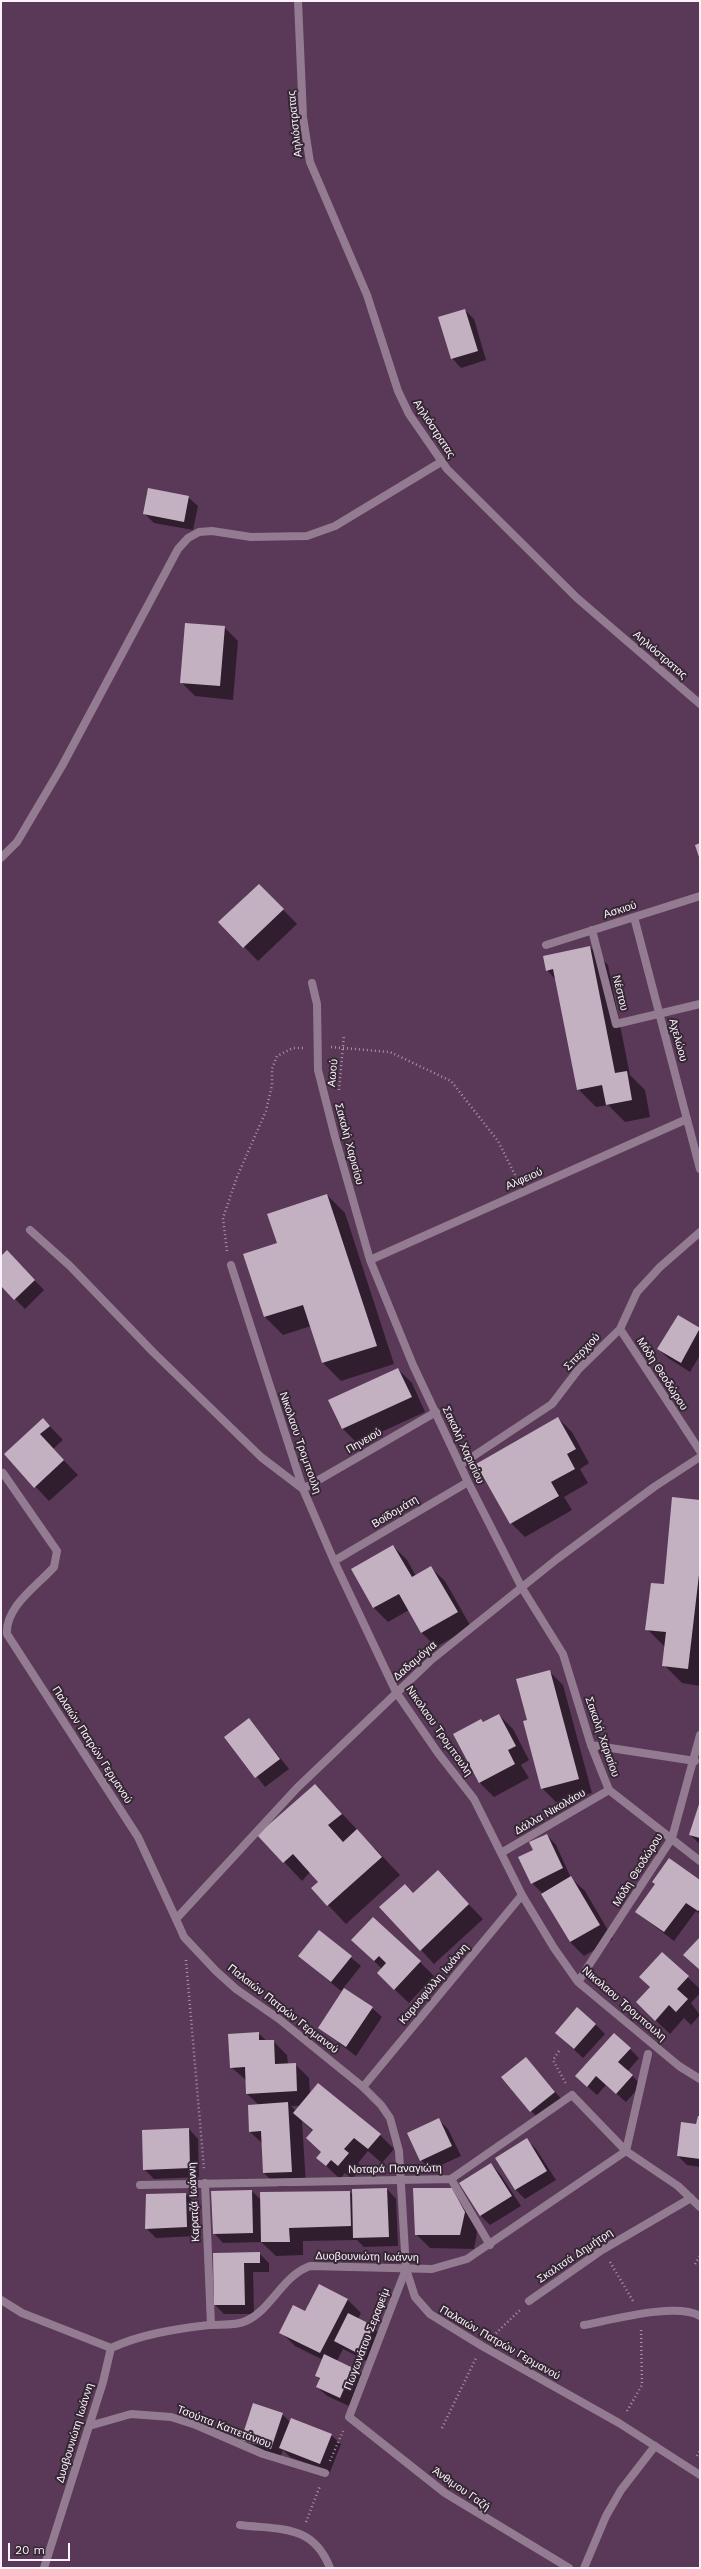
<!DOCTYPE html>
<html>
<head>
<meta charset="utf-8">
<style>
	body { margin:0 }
	#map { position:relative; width:701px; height:2569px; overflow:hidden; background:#3f313e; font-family:"Work Sans",sans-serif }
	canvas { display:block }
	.frame { position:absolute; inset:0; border:2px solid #fbf1fa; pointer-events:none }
	.scale { position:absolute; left:8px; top:2543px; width:62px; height:18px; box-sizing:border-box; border:2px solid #fbf1fa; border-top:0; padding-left:5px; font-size:12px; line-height:14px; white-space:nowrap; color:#fbf1fa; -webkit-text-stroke:3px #352734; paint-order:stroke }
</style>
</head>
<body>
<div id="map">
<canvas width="701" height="2569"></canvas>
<div class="frame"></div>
<div class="scale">20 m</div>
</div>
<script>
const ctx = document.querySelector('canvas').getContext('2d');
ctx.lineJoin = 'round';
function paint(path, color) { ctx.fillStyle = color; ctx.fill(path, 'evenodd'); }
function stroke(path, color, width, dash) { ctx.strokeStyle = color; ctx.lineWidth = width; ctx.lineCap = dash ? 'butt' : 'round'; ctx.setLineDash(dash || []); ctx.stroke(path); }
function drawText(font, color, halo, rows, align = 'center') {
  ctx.font = font + ' "Work Sans",sans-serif'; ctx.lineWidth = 4; ctx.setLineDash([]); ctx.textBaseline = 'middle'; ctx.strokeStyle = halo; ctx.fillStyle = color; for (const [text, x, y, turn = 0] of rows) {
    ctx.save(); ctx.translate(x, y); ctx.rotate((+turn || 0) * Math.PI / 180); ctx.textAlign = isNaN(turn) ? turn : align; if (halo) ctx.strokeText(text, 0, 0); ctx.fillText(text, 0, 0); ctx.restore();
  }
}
paint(new Path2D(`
	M1,1H700V2568H1Z`), '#5a3958');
paint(new Path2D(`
	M465,310L474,319L486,360L461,368L452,358Z
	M188,497L198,506L193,530L154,523L144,513Z
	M224,627L238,641L233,700L195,696L181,682Z
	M259,885L297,924L258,961L220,922Z
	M590,947L608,965L630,1075L645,1090L650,1117L625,1122L608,1105L596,1107L578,1089L556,980L547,970Z
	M327,1195L345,1213L394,1364L341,1381L323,1363L311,1326L283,1335L265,1317L245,1255L278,1244Z
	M7,1252L44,1290L25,1309L1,1285V1257Z
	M678,1316L700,1329V1355L690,1372L668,1358L658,1349Z
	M398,1369L412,1383L425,1412L357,1443L343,1429L330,1400Z
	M558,1418L572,1432L589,1463L580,1469L588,1483L564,1497L572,1510L525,1537L511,1523Z
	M43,1419L63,1440L53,1449L78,1475L49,1501L5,1454Z
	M700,1501V1686L682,1683L664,1665L665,1647L647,1629Z
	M393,1546L407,1560L416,1576L431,1568L445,1581L471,1627L436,1647L422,1633L409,1610L388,1622L374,1608L352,1570Z
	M549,1671L563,1685L592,1793L556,1802L542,1788L528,1720Z
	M499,1715L513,1729L529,1760L521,1765L529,1778L494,1797L480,1783L454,1734L481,1720L484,1723Z
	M249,1719L289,1769L265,1787L226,1737Z
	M315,1785L400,1875L346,1924L312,1888L319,1882L310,1872L302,1881L259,1835Z
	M700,1804V1844L690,1835Z
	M547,1835L556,1845L571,1878L585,1891L613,1939L584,1956L570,1942L543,1894L532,1883L535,1851Z
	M700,1881V1914L696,1911L674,1941L636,1912Z
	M451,1886L483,1919L434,1964L421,1950L413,1894Z
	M319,1931L361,1966L341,1991L299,1956Z
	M353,1940L420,1962L434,1976L409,2003L392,1987L382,1969Z
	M662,1953L700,1989V1993L691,2003L700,2015L691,2025L684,2018L670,2034L651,2016V1987Z
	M372,2008L382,2017L356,2056L319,2028Z
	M595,2024L605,2034L583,2058L556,2033Z
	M258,2033L267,2041H273L287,2055L288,2064H295L309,2078L310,2093L380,2135L394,2149L382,2163L368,2151L358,2163L362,2167L352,2179L345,2173L340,2179L318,2158L322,2152L313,2131L302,2121L306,2185L278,2187L264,2173L263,2144L250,2132L259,2105L247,2094V2081L231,2067ZM291,2106H300L296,2111Z
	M630,2049L639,2058L628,2071L641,2085L626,2102L606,2085L597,2095L576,2076Z
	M526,2058L563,2101L540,2120L531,2111Z
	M700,2117V2167L687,2165L678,2156Z
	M438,2119L448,2129L461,2156L430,2170L421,2160Z
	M189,2129L198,2139L199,2177L154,2179L144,2169Z
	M527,2140L536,2149L556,2180L525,2199L516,2190L496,2158Z
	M491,2164L500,2174L521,2206L490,2225L481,2216L460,2183Z
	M387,2189L396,2199L398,2246L364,2247L357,2240L303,2241V2255L276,2256L261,2242L223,2243L214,2233L252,2191L261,2200L350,2192L353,2195Z
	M451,2189L465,2203L478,2227L474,2249L430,2248L416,2234Z
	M185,2194L195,2203L196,2236L156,2238L146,2228Z
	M259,2253L269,2263V2272H253L254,2314H224L215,2305L214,2254Z
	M347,2299L361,2313L358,2319L373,2327L383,2337L369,2362L343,2349L337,2361L353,2368L362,2378L349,2406L327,2396L317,2387L320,2380L316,2375L323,2360L295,2346L281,2332L306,2312Z
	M282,2414L290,2422L331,2435L341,2444L330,2472L290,2457L283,2450L280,2458L252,2449L242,2439Z`), '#0007');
paint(new Path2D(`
	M465,309L478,351L451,359L438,317Z
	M148,488L189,496L184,522L143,514Z
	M185,623L225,626L220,686L180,683Z
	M700,843V860L695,845Z
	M259,884L284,909L243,948L218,922Z
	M590,946L615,1073L627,1071L632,1100L606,1105L602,1085L577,1090L553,969L546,971L543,956Z
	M327,1194L377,1346L322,1363L303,1305L264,1317L243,1254L277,1243L267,1214Z
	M7,1250L35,1280L14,1300L1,1286V1256Z
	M678,1315L700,1328L681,1363L657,1349Z
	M398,1368L412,1397L342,1429L328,1400Z
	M558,1417L576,1449L567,1454L575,1469L551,1482L559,1496L510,1524L476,1464Z
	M43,1418L50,1426L40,1434L64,1460L34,1488L4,1454Z
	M672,1497L700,1500V1566L688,1669L662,1666L666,1632L645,1630L651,1583L664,1584Z
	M393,1545L412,1577L431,1566L458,1612L421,1633L399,1594L373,1608L351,1569Z
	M550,1670L579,1779L541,1789L523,1721L527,1720L516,1679Z
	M499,1714L516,1746L508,1750L515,1764L479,1783L453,1734L481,1719L483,1722Z
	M249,1718L280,1759L255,1778L224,1737Z
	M315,1784L342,1814L328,1825L343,1842L357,1829L382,1857L327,1906L311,1888L318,1882L293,1854L283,1863L257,1835Z
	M700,1801V1838L689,1835Z
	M547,1834L563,1868L531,1884L518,1857L533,1850L529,1842Z
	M669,1858L700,1880V1909L698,1911L686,1903L664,1932L635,1912L655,1884L652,1882Z
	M438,1870L469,1904L420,1951L379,1907L405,1884L413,1893Z
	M571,1876L600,1925L570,1942L541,1894Z
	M373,1917L421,1961L394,1990L377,1973L386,1963L379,1956L374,1961L351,1940Z
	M319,1930L352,1956L331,1982L298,1956Z
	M700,1937V1970L683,1955Z
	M662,1952L689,1976L677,1989L688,1999L676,2012L669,2005L655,2021L636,2002L650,1987L639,1977Z
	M344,1988L373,2007L346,2047L318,2028Z
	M577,2007L596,2024L574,2049L555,2033Z
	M259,2032V2040H274L275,2064L296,2063L297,2091L246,2094L245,2067L230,2068L228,2034Z
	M614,2033L631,2048L618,2062L633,2075L616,2094L596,2076L587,2087L575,2076Z
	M526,2057L555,2092L530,2112L501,2077Z
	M318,2083L381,2134L368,2149L354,2138L344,2149L349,2153L338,2166L331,2160L326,2166L316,2158L321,2152L306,2138L313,2130L293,2113Z
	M288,2102L292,2172L263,2173L261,2131L249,2132L248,2105Z
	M698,2116H700V2159L677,2156L681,2122L696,2124Z
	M439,2118L452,2146L420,2161L407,2133Z
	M189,2128L190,2168L143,2170L142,2130Z
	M527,2138L547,2171L515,2190L495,2158Z
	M491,2163L512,2196L480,2216L459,2183Z
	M387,2188L389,2237L353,2238L352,2189Z
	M413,2188H452L465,2212L460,2235H415Z
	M252,2190L253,2233L213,2234L211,2191Z
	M350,2191L351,2226L289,2228L290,2242H261L260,2192Z
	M186,2193L187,2227L145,2229L146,2194Z
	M260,2252V2263H244L245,2305H214L213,2253Z
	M319,2284L348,2299L320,2353L279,2333L293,2305L305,2311Z
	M348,2313L374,2326L359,2354L334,2341Z
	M324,2354L353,2368L340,2398L316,2387L320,2378L315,2376Z
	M253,2403L283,2413L271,2449L241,2440Z
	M291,2418L332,2434L320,2464L279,2448Z`), '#c3b1c2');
stroke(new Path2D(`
	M331,1047L390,1052L451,1081L498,1141L517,1179
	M339,1090L344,1035
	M227,1251L223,1218L237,1177L266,1111L272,1085V1069L277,1056L293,1048H304
	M186,1960L204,2169
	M559,2051L553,2060L566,2084
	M610,2262L633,2301
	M695,2264L700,2256
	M493,2336L520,2310
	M627,2411L642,2385L641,2328
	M442,2428L476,2358
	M697,2456L700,2450
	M330,2461L343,2431
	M306,2522L320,2486`), '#a499a3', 2.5, [1, 3]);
stroke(new Path2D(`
	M1,858L17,842L62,766L178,549L188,538L199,532L212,531L251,537L307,536L335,526L441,462
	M634,917L700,1169
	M592,930L616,1024L700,1004
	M546,945L700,896
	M312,983L317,1004L318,1070L335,1137L370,1260L413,1365L468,1482L522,1588L563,1654L591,1745L609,1790L700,1861
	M30,1230L70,1266L153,1352L261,1457L303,1489L436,1412
	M370,1260L687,1119
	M231,1265L303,1489L334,1561L396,1692L438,1753L474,1799L522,1895L554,1948L578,1982L679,2066L700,2079
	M620,1329L700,1451
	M460,1465L552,1404L578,1370L620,1329L637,1292L660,1267L700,1232
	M3,1473L57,1551L54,1567C37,1586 5,1607 7,1634L138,1837L176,1919
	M334,1561L468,1482
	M591,1745L695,1761
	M501,1853L609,1790
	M578,1982L672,1838L700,1735
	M363,2087L522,1895
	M626,2151L648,2054
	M451,2179L490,2245
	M205,2183L211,2325
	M140,2185L451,2179L572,2095L626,2151L678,2186L700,2207
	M406,2269L349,2417L445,2493L569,2568
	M1,2300L22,2313L111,2348
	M529,2301L602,2250L691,2198
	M584,2325C611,2320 677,2302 700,2316
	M111,2348C142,2334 175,2329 209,2325C221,2324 235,2326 246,2321C272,2309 282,2276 310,2266L432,2269L467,2259L626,2151
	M89,2426L131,2414L171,2417L196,2425L263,2454L325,2473
	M240,2525C281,2530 313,2524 330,2568
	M44,2568L103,2382L111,2348
	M584,2568L606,2516L621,2490L655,2446`), '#937c91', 8);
stroke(new Path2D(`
	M298,1L303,117L310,162L367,295L398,391L409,414L447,469L577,598L700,704
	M700,1457L654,1487L557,1559L430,1661L297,1788L176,1919L184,1937L216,1971L236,1989L279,2019L363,2087L381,2105L390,2118L399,2151L406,2269L415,2297L430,2314L482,2346L619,2423L700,2475`), '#937c91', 8);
drawText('11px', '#fbf1fa', '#352734', [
	["Αηλιόστρατας",295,124,-96],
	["Αηλιόστρατας",434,429,57],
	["Αηλιόστρατας",660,655,41],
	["Ασκιού",620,910,-18],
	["Νέστου",620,993,76],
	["Αχελώου",678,1040,75],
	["Αωού",333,1073,-85],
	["Σακαλή Χαρισίου",349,1144,75],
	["Αλφειού",524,1179,-24],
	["Σπερχιού",582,1352,-46],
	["Μόδη Θεοδώρου",662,1374,57],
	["Πηνειού",364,1441,-30],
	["Νικολαου Τρομπουλη",300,1443,71],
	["Σακαλή Χαρισίου",463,1445,65],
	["Βοϊδομάτη",395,1512,-31],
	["Δαδαμόγια",415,1661,-41],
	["Νικολαου Τρομπουλη",439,1731,55],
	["Σακαλή Χαρισίου",602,1737,71],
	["Παλαιών Πατρών Γερμανού",92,1745,57],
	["Δάλλα Νικολάου",550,1812,-30],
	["Μόδη Θεοδώρου",638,1870,-58],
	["Καρυοφύλλη Ιωάννη",434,1984,-50],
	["Νικολαου Τρομπουλη",624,2004,41],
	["Παλαιών Πατρών Γερμανού",283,2009,38],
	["Νοταρά Παναγιώτη",395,2169,-1],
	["Καρατζά Ιωάννη",194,2202,-93],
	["Σκαλτσά Δημήτρη",575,2256,-34],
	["Δυοβουνιώτη Ιωάννη",367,2257,1],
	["Πωγωνάτου Σεραφείμ",367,2339,-69],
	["Παλαιών Πατρών Γερμανού",500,2343,30],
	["Τσούπα Καπετάνιου",224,2427,21],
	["Δυοβουνιώτη Ιωάννη",75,2433,-73],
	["Άνθιμου Γαζή",461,2489,35]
]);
</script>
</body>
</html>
